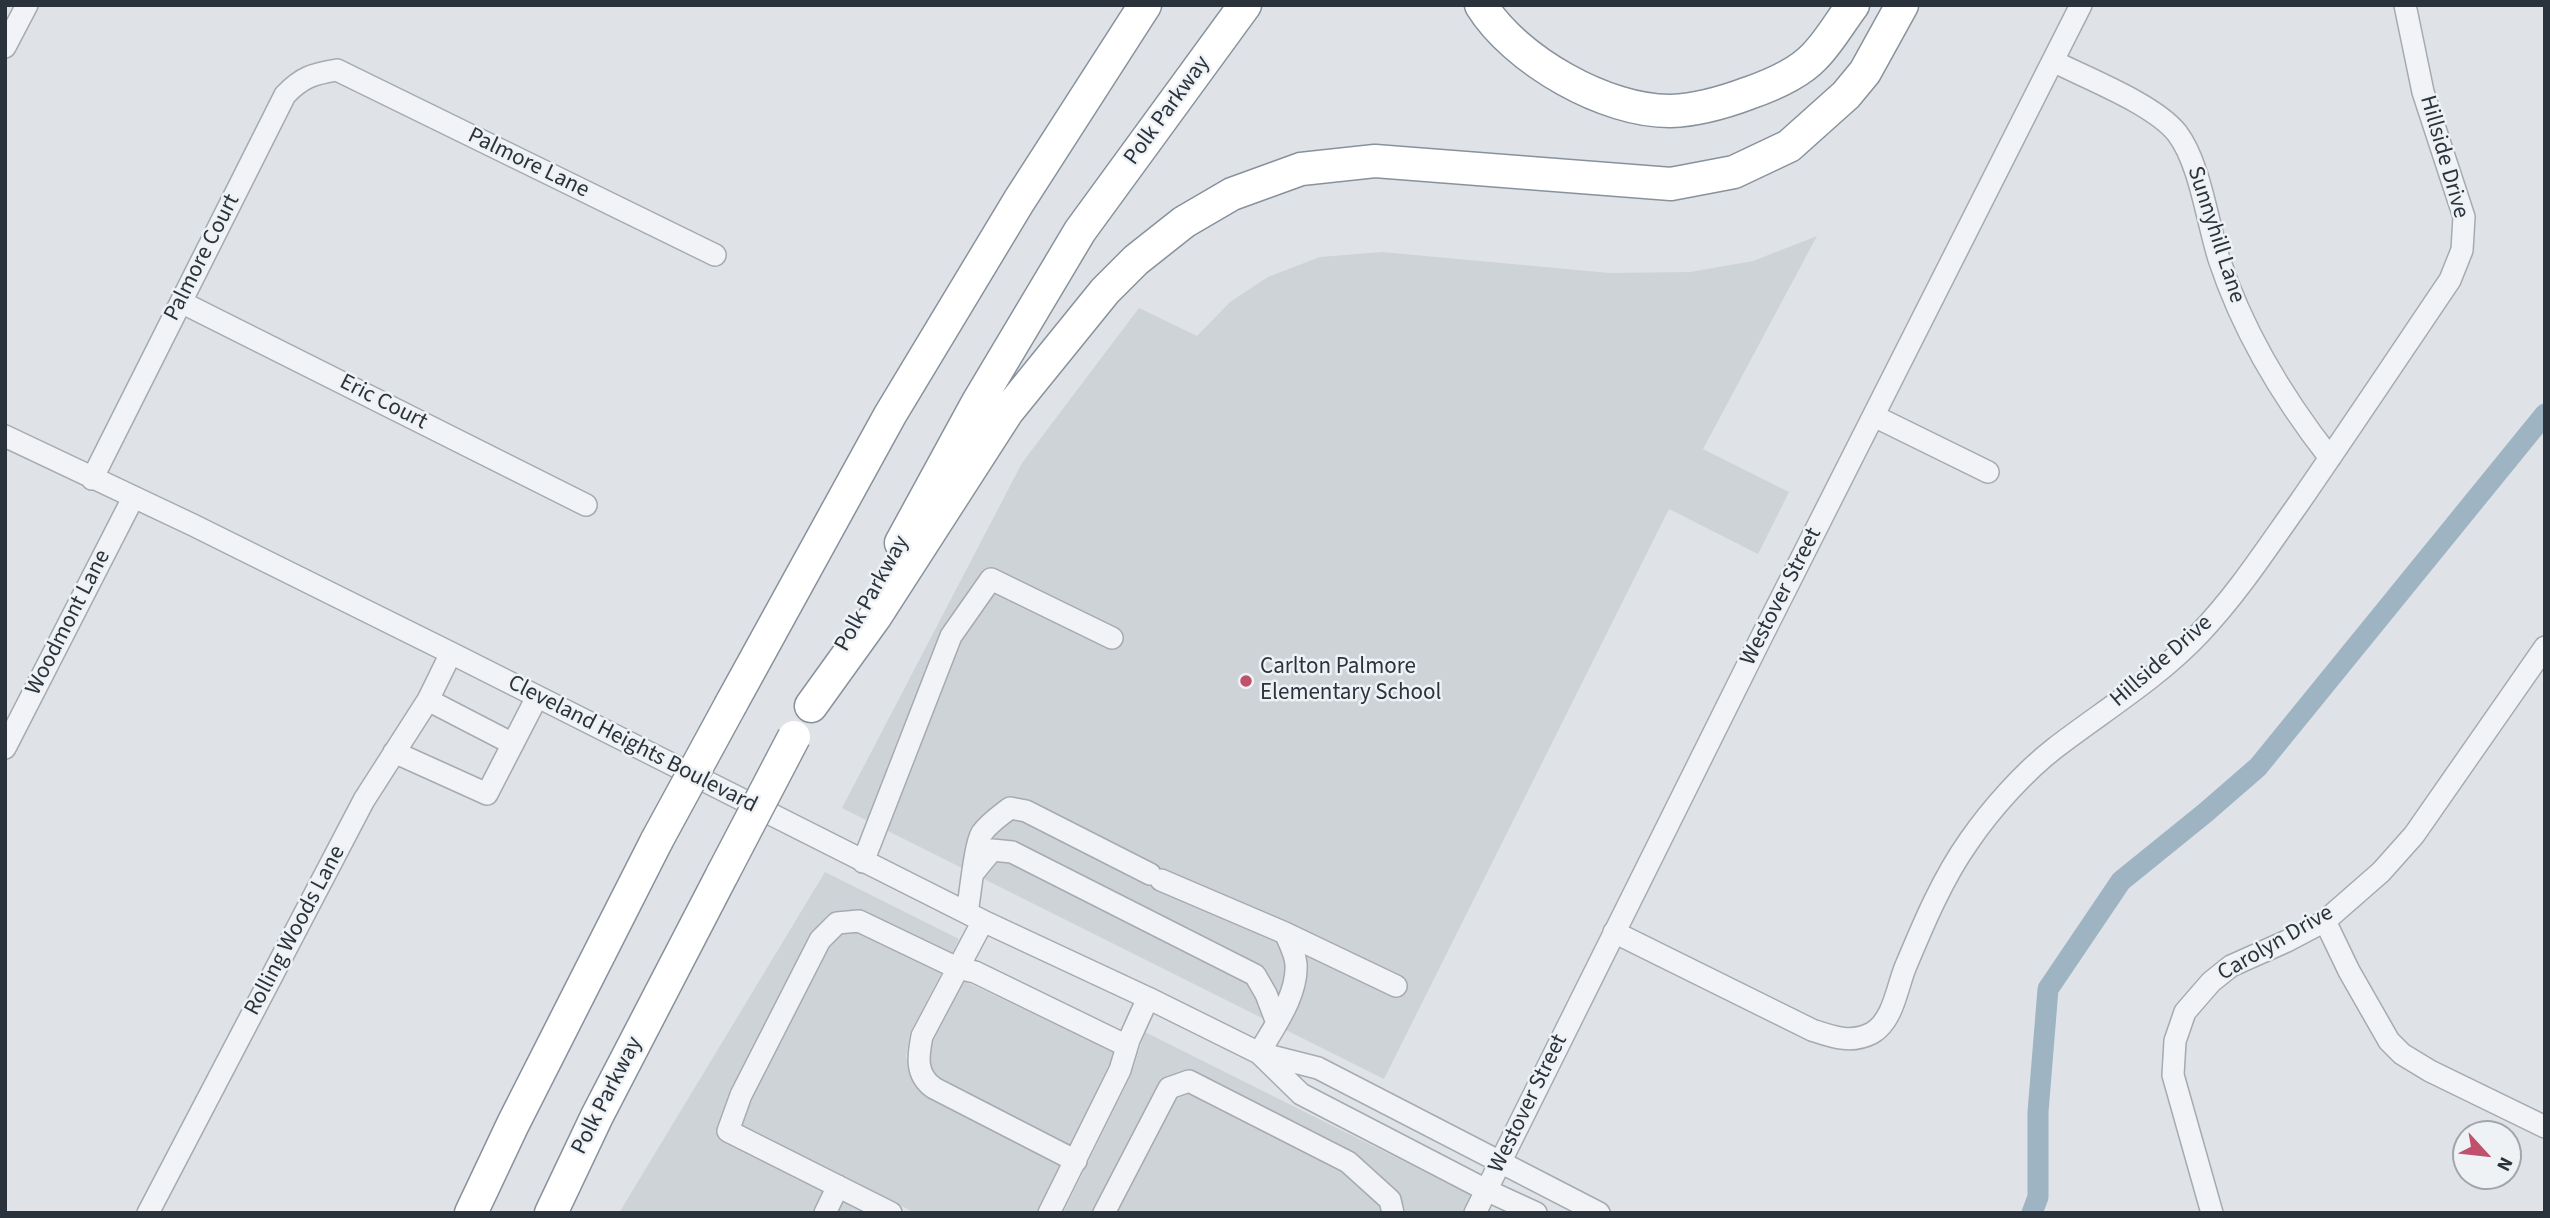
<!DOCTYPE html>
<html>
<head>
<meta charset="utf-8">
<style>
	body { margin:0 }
	#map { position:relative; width:2550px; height:1218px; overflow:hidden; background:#dfe3e7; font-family:"Source Sans 3",sans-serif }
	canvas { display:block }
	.frame { position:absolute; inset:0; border:7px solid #2a333c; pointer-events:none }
	.north { position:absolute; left:2452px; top:1120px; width:70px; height:70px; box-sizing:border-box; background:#eff2f5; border:2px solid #a0a6ab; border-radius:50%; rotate:117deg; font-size:19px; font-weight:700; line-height:28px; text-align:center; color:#2a333c }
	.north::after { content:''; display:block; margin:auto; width:24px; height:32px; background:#bf516d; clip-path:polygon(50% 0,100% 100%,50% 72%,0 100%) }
</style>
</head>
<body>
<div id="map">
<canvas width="2550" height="1218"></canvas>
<div class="frame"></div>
<div class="north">N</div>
</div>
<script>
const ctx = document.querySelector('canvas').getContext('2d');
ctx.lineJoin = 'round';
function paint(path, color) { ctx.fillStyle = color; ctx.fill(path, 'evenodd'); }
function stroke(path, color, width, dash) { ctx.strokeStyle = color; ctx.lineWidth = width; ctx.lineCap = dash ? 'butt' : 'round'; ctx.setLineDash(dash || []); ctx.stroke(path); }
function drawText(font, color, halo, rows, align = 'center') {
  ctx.font = font + ' "Source Sans 3",sans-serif'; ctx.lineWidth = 5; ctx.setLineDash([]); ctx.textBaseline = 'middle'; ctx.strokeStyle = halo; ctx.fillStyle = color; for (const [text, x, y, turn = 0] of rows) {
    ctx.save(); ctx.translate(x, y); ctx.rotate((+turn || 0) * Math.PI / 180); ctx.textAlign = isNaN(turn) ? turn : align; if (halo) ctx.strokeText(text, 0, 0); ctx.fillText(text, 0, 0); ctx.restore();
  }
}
paint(new Path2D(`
	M1817,236L1703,449L1789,492L1758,554L1669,509L1384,1079L842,808L1022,463L1139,308L1197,336L1230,302L1268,277L1320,257L1382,252L1610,273L1690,272L1753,261Z
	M825,872L959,939L952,954L863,911L834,912L828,915L809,935L730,1090L717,1126L724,1140L868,1213H619Z
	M858,931L942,972L910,1033L906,1057L914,1084L929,1097L1061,1165L1036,1213H915L742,1126L752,1100L830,947L843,933Z
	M964,981L1113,1051L1109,1065L1070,1146L934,1075L929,1057L933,1040Z
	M1145,1032L1471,1195L1463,1213H1063L1131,1075Z`), '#ced3d8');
stroke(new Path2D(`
	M2032,1213L2038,1197V1112L2048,989L2121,881L2205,813L2258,767L2545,414`), '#9eb4c3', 21);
const minor = new Path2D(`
	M5,47L27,5
	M2053,61C2086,78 2154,104 2177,133C2200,163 2207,221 2219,259C2243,332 2283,398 2330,458
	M181,302L586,505
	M1874,416L1988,472
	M5,436L193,525L451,653L983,921L1148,998L1259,1053L1318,1068L1599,1213
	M92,479L285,95C302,77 313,74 337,70L715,255
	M428,700L513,744
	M5,748L133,498
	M394,752L487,794L537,697
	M863,862L951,636L991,579L1112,638
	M974,872L992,850L1012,852L1255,975L1266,994L1277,1023
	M1161,880L1285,933C1289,942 1295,953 1296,964C1298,995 1274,1027 1259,1053
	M967,913C970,897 975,842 982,833C989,823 1001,815 1010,808L1026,811L1150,874
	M983,921L922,1036C918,1056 915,1075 934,1088L1076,1161
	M2325,921L2349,971L2389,1041L2402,1054L2430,1071L2545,1127
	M1614,932L1812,1030C1833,1037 1851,1044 1872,1033C1893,1021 1897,988 1905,968C1923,925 1942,879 1969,841C1991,809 2024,772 2055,748C2103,711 2158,678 2200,633C2238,593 2267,548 2299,503C2350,429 2400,354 2450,280L2462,250L2464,217L2423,92L2405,5
	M1285,933L1396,986
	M1261,1055L1301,1094L1486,1190L1536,1213
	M148,1213L364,800L428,700L451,653
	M825,1213L838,1186
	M891,1213L728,1131L741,1095L820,940L837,923L859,921L957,968L975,972L1127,1046
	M1049,1213L1120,1070L1129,1040L1148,998
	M1104,1213L1169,1088L1189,1081L1348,1162L1390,1200L1393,1213
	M1475,1213L1759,642L2081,5
	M2212,1213L2173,1075L2175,1041L2185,1012L2211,982L2231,966L2287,941L2325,921L2381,872L2414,835L2545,647`);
const highway = new Path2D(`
	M1481,5C1515,60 1606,112 1671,111C1698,110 1725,102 1749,93C1772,85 1798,74 1814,57C1829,42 1840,22 1853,5
	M901,543L978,402L1080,231L1245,5
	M731,704L890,415L1019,201L1145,5
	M811,706L875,617L1007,412L1105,291L1136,260L1184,222L1232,194L1301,169L1375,161L1671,184L1734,172L1789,146L1846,95L1865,72L1902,5
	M471,1213L513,1124L657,840
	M551,1213L597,1116L723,873`);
stroke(minor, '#a5abb0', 24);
stroke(highway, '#88929c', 35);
stroke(minor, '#f2f3f6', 21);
stroke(highway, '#fff', 32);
const highwayBridge = new Path2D(`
	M657,840L731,704
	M723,873L794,737`);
stroke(highwayBridge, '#88929c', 35, []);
stroke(highwayBridge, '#fff', 32);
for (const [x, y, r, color] of [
	[1246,681,7,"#bf516d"]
]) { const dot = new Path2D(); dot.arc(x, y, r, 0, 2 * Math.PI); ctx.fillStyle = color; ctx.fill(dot); stroke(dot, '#eff2f5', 2.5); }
drawText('23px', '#2a333c', '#eff2f5', [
	["Polk Parkway",1168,111,-54],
	["Hillside Drive",2443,157,74],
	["Palmore Lane",528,164,26],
	["Sunnyhill Lane",2215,235,72],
	["Palmore Court",203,258,-63],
	["Eric Court",383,403,27],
	["Polk Parkway",873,594,-61],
	["Westover Street",1782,597,-63],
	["Woodmont Lane",69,623,-63],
	["Hillside Drive",2162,662,-41],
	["Cleveland Heights Boulevard",632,745,27],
	["Rolling Woods Lane",296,931,-62],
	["Carolyn Drive",2276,944,-30],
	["Polk Parkway",608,1096,-63],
	["Westover Street",1529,1104,-64]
]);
drawText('23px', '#2a333c', '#eff2f5', [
	["Carlton Palmore",1260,668],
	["Elementary School",1260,694]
], 'left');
</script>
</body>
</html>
